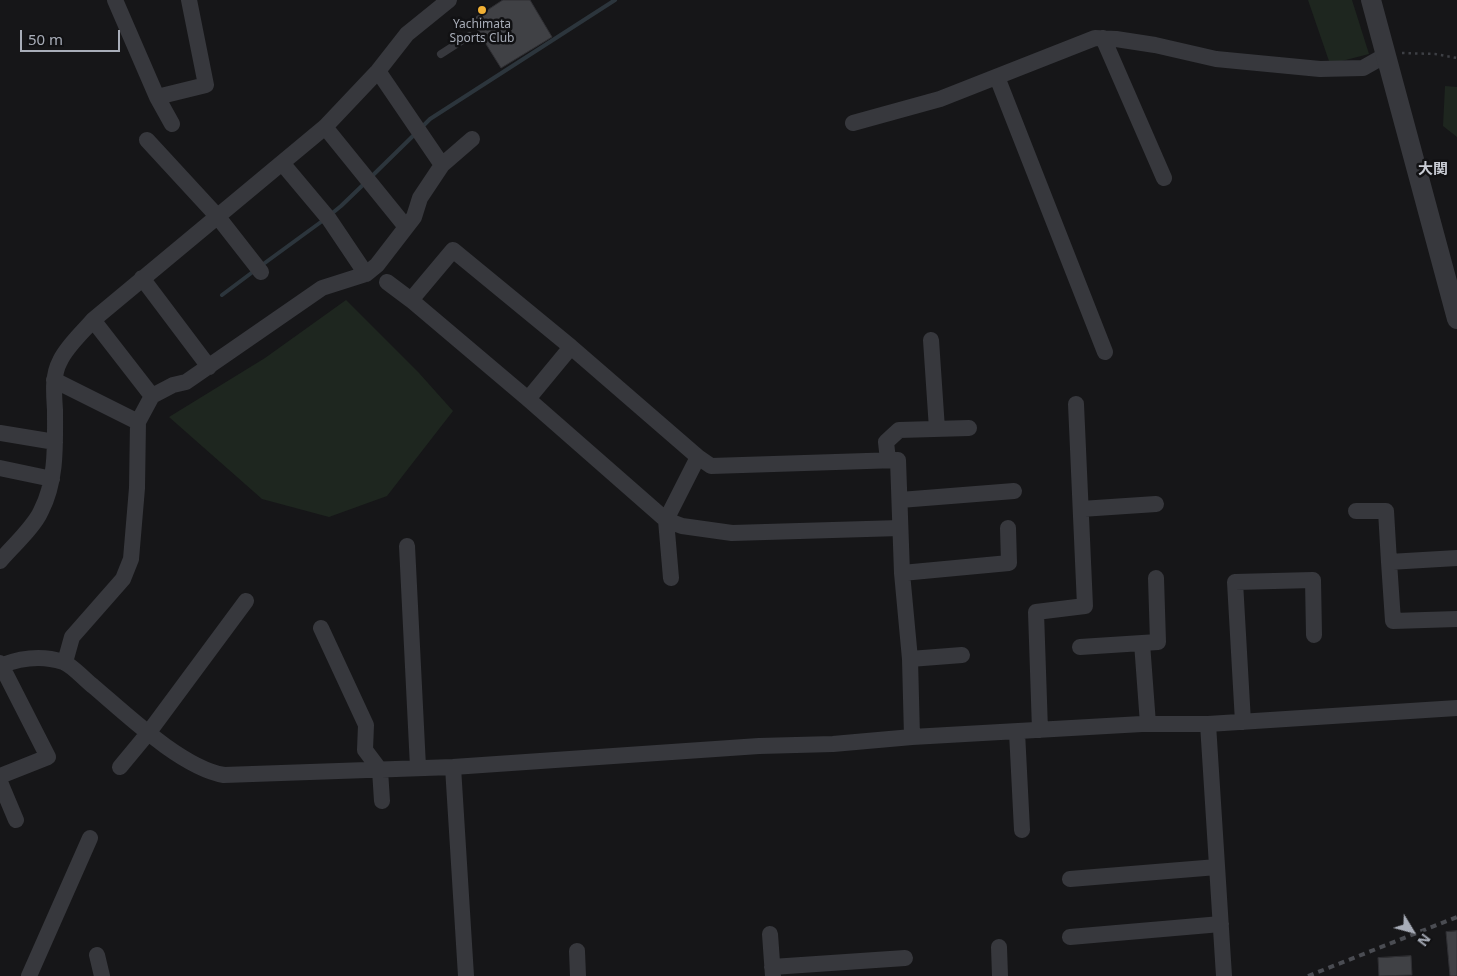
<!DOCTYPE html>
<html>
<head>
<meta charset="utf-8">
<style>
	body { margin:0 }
	#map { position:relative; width:1457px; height:976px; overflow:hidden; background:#161618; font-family:"Noto Sans",sans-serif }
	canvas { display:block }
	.north { position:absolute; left:1387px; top:906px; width:50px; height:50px; -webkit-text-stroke:4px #111113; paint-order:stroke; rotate:127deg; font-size:14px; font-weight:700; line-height:20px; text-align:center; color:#a8adb8 }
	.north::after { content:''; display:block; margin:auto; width:18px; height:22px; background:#a8adb8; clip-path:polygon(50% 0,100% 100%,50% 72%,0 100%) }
	.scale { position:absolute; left:20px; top:30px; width:100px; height:22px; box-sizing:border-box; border:2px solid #a8adb8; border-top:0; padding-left:6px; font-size:15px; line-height:18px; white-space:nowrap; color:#a8adb8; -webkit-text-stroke:4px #111113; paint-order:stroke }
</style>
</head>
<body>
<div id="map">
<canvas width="1457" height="976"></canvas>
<div class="north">N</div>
<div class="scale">50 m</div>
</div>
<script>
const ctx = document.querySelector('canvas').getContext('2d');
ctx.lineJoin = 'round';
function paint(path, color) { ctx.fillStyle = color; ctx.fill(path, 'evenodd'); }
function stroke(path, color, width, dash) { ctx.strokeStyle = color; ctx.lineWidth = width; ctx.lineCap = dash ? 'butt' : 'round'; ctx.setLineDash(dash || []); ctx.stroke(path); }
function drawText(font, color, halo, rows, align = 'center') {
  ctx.font = font + ' "Noto Sans","Noto Sans JP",sans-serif'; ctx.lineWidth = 5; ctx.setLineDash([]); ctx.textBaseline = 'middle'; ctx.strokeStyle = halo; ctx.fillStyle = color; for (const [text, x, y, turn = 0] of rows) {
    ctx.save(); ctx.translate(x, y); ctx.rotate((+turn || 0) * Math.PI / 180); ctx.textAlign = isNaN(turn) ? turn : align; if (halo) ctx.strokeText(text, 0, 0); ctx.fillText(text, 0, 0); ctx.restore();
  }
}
paint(new Path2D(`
	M1308,0H1352L1369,54L1330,64Z
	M1445,86L1457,87V137L1443,126Z
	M346,300L419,373L453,411L387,496L329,517L262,499L169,417L265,358Z`), '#1e261f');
stroke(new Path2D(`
	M421,128L430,119L615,0
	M371,177L416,133
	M330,215L341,206L366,182
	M262,265L325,219
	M222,295L254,271`), '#2c353c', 4);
const building = new Path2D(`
	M503,0H530L552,37L501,68L471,20L479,15L476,10L484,5L487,10Z
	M1457,931V976H1450L1446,932Z
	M1411,956L1412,975L1379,976L1378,958Z`);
paint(building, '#404145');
stroke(building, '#303034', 1);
stroke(new Path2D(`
	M1402,53L1435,54L1457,58`), '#3d3f44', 2.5, [2.5, 4]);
stroke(new Path2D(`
	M441,54L469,36`), '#37383d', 8);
stroke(new Path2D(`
	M115,0L157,97L172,124
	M1103,38L1164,178
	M378,71L442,165
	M997,77L1105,352
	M157,97L206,85L189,0
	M853,123L940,99L1095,38L1116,39L1155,45L1216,59L1320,69L1363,68L1386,55
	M325,127L406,227
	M147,140L218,217L261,272
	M282,163L329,219L366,274
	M142,278L209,367
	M387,282L411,300L453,250L571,347L698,457L711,466L898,460L902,573L910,659L912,737
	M411,300L528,399L666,520L682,526L732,533L900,528
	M93,320L152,396
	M931,340L937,429
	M54,380L138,422
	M528,399L571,347
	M0,433L55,442
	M888,460L886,442L899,430L969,428
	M0,468L52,479
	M900,500L1014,491
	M1081,509L1156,504
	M1356,511H1386L1389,562
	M407,546L418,767
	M1457,558L1389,562L1393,621L1457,619
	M0,561C12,547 34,527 41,511C57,480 55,444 55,410C54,394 52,376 60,361C67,346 82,333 93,320L325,127L378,71L407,34L449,0
	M902,573L1009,563L1008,528
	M671,578L666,520L698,457
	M321,628L366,725L365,750L380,770L382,801
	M1142,643L1158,642L1156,578
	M1080,647L1142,643L1148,724
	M910,659L962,655
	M65,662L72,637L123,579L131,559L137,488L138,422L152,396L173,385L186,382L322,288L366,274L377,265L414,217L420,198L442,165L472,139
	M0,663L48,757L0,776
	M0,666C20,658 42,655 63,662C72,665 85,680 93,686C126,714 182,768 224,775L453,767L759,746L833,744L912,737L1142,724H1208L1457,708
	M1243,722L1235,582L1313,580L1314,635
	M1208,724L1224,976
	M1040,730L1036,612L1085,606L1076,404
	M1017,732L1022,830
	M120,767L149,732L246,601
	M453,767L466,976
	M0,782L16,820
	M1070,879L1217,867
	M770,934L773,976
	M1070,937L1221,924
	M999,947L1000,976
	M577,951L578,976
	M97,955L102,976
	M772,967L905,958
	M29,976L90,838`), '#37383d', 16);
stroke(new Path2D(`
	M1371,0L1457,319`), '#37383d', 20);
stroke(new Path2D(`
	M1308,976L1457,917`), '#4a4c52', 4, [6, 5]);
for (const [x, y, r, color] of [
	[482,10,5,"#f2b134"]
]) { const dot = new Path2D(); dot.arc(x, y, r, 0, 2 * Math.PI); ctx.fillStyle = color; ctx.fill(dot); stroke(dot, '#111113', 2); }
drawText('12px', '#a8adb8', '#111113', [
	["Yachimata",482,25],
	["Sports Club",482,39]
]);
drawText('bold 15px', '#c9ccd4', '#111113', [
	["大関",1433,170]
]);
</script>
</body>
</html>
